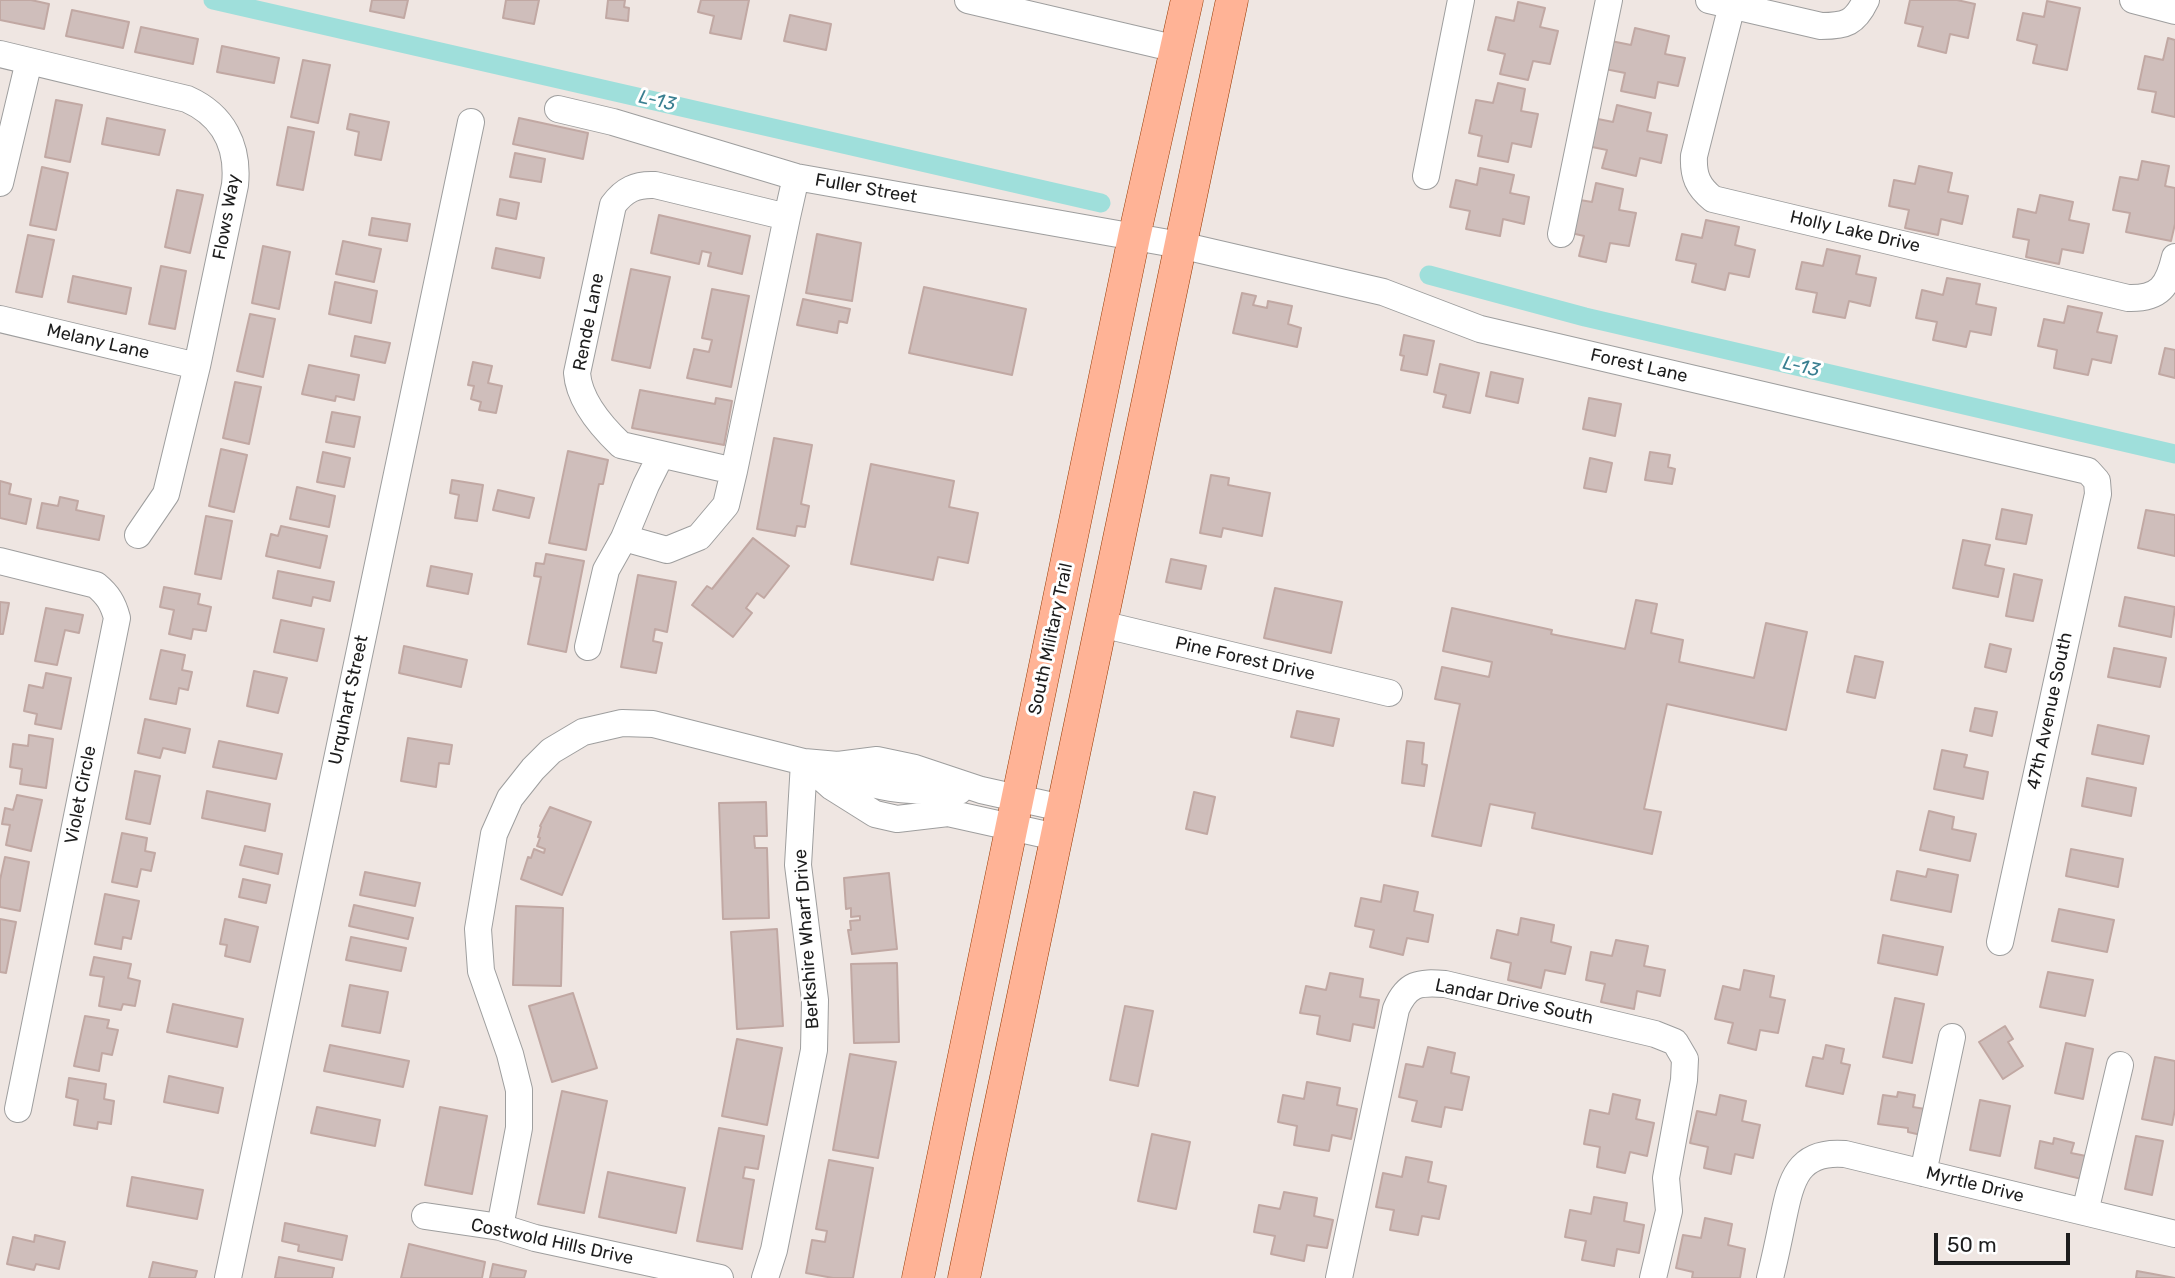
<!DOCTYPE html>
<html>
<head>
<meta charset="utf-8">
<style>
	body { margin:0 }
	#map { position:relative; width:2175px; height:1278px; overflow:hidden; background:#efe6e2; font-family:Rubik,sans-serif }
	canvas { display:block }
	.scale { position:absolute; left:1934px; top:1233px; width:136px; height:32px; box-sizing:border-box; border:4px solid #1d1d1d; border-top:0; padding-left:9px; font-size:21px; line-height:24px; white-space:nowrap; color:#1d1d1d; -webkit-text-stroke:5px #fff; paint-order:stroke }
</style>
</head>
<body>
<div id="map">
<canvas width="2175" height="1278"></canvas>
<div class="scale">50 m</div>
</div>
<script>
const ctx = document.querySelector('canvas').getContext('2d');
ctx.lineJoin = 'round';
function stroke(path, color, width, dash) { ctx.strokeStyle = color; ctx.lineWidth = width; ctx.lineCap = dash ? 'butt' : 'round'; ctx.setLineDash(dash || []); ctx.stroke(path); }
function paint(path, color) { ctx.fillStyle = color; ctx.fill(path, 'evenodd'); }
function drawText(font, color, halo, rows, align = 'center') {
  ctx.font = font + ' Rubik,sans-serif'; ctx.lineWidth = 6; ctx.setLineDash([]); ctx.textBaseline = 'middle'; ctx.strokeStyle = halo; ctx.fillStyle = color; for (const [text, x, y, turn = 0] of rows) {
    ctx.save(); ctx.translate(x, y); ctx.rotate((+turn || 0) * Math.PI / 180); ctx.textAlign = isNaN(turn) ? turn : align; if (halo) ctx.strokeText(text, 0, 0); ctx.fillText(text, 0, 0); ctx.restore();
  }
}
stroke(new Path2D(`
	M213,0L1101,203
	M1429,275L1585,317L2175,454`), '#9fdfdb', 19);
const building = new Path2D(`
	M0,0H31L49,4L44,29L0,20Z
	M372,0H408L404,18L370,11Z
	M506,0H539L534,24L503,18Z
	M608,0H625L624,7L629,8L628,21L606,18Z
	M701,0H749L741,39L710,33L714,16L698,12Z
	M1910,0H1957L1975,4L1968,38L1950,34L1946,53L1918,46L1923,27L1905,23Z
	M2047,1L2080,8L2067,70L2033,63L2037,45L2017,40L2023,13L2044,17Z
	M1518,2L1545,8L1540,27L1558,31L1550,64L1533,61L1528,80L1500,74L1505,54L1488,50L1496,17L1514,21Z
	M72,10L129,22L123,48L66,36Z
	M790,15L831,24L826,50L784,41Z
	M141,27L198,39L193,64L135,52Z
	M1635,28L1669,36L1665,54L1685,58L1678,86L1658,82L1655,98L1621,91L1625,73L1605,69L1611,41L1631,45Z
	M2168,38L2175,40V117L2152,112L2156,92L2138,89L2145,56L2163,60Z
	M222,46L279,58L274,83L217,72Z
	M303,60L330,65L318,123L291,117Z
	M1498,83L1525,89L1521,111L1538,114L1531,147L1512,143L1508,162L1478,156L1482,136L1469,133L1476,100L1493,103Z
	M56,100L82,105L70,162L45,157Z
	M1617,105L1651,113L1647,131L1667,135L1661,163L1640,158L1636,176L1602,168L1607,150L1587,146L1593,118L1613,122Z
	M350,114L389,122L381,160L355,155L359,132L347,129Z
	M107,118L165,130L159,155L102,144Z
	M519,118L588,133L583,159L513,144Z
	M288,127L314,132L303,190L277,185Z
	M515,153L545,159L541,182L510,177Z
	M2142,161L2169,166L2165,186L2175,188V224L2171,241L2126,232L2130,213L2113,210L2120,177L2138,180Z
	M1919,166L1952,173L1948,192L1968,196L1962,224L1941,219L1938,235L1905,228L1909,210L1889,206L1894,180L1915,184Z
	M42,167L68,173L56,230L30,225Z
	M1480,168L1514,175L1510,193L1529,197L1524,224L1503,219L1500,236L1466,229L1470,211L1450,207L1456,180L1477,185Z
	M1596,183L1623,189L1619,210L1636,213L1629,246L1610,243L1606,262L1579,256L1584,236L1567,232L1574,199L1592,202Z
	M177,190L203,195L190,253L165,247Z
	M2040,195L2073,202L2069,220L2089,224L2083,253L2062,249L2059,264L2026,257L2029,240L2013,237L2018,209L2036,213Z
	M500,199L519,203L516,219L497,215Z
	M659,215L750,236L742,274L708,266L711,253L702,251L699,264L651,253Z
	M372,218L410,224L407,241L369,235Z
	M1706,220L1739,227L1735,245L1755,250L1749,277L1729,273L1725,290L1692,282L1696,264L1676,260L1682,234L1702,238Z
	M817,234L861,243L852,301L806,293Z
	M28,235L54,240L42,297L16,292Z
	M343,241L381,249L374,282L336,274Z
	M263,246L290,252L279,309L252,303Z
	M496,248L544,258L540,278L492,268Z
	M1827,249L1860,256L1856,274L1876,278L1870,306L1849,301L1845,318L1813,312L1817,293L1796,289L1802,262L1823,266Z
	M161,266L186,271L175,329L149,324Z
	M631,269L670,277L650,368L612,360Z
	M73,276L131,288L126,314L68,302Z
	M1947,278L1980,284L1976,304L1996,308L1991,335L1970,331L1966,347L1933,340L1937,322L1916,318L1922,290L1943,295Z
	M335,282L377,291L371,323L329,314Z
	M924,287L1026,309L1012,375L909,353Z
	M712,289L749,296L731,387L687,378L694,349L709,352L712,340L702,338Z
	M1242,293L1256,296L1253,305L1267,308L1268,301L1292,306L1288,324L1301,328L1297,347L1233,333Z
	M803,299L850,309L847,323L839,321L837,333L797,325Z
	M2068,306L2102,313L2097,332L2117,336L2111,363L2092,359L2088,375L2054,368L2057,350L2038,346L2044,319L2064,323Z
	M250,314L275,319L263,377L237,371Z
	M1404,335L1434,341L1427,375L1401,370L1404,356L1400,355Z
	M355,336L390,343L385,363L351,356Z
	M2165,348L2175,350V378L2159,374Z
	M473,362L492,366L488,383L502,386L496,413L479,410L481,402L471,399L474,386L468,385Z
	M1440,364L1479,373L1470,413L1443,407L1446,395L1434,392Z
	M309,365L359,375L354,400L336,396L335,401L302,394Z
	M1491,372L1523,379L1518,403L1486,396Z
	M235,382L261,387L249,444L223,438Z
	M640,390L715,404L716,398L732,401L724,445L632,428Z
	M1589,398L1621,404L1615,436L1583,429Z
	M332,412L360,417L354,447L326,442Z
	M774,438L812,445L801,504L809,506L805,527L797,526L795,536L757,529Z
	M221,449L247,455L234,512L209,506Z
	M568,451L608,460L603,484H599L586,550L549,543Z
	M323,452L350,458L344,487L317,482Z
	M1650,452L1670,455L1668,467L1675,469L1672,484L1645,480Z
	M1590,458L1612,463L1606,492L1584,488Z
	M871,464L954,481L949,507L978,513L968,563L938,557L933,580L851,564Z
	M1211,475L1229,478L1228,485L1270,493L1262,536L1223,528L1221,537L1200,533Z
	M452,480L483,485L477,521L455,518L459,495L450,493Z
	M0,481L11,484L9,494L31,499L26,524L0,518Z
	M297,487L335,496L329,527L290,519Z
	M498,490L534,498L529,518L493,510Z
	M60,497L78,501L76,510L104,516L99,540L37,528L42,503L58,506Z
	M2002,509L2032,515L2026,544L1996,539Z
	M2146,510L2175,515V556L2138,548Z
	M206,516L232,521L221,579L195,574Z
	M281,526L327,536L320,568L266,556L271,534L278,536Z
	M753,538L789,566L764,598L757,593L746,608L752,613L733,637L692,605L707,586L712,589Z
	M1963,540L1990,545L1985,565L2004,569L1998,597L1953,588Z
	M546,554L584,561L566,652L528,644L541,577L534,576L536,563L544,564Z
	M1171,559L1206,566L1201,589L1166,582Z
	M431,566L472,574L468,594L427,586Z
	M278,571L334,582L330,601L313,597L311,606L273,598Z
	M2014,574L2042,580L2033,621L2006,616Z
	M638,575L676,582L667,632L655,629L653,641L662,643L656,673L621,667Z
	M164,587L200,594L198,604L211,607L206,631L193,629L191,639L169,634L174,610L160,607Z
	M1275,588L1342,602L1331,653L1264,638Z
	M2125,597L2175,607L2171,637L2119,626Z
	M1636,600L1657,604L1651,633L1683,640L1679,662L1754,678L1766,623L1807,632L1786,730L1667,704L1644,809L1661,812L1652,854L1532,828L1535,813L1490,804L1481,846L1432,836L1460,704L1435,699L1442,667L1489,677L1492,662L1443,651L1452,608L1552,630L1551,634L1625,649Z
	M0,602L9,603L3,634H0Z
	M46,608L83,615L79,633L65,630L57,665L35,661Z
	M281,620L324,629L317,661L274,652Z
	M1990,644L2011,649L2006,672L1985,667Z
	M404,646L467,660L461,687L399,673Z
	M2114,648L2166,658L2160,687L2108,677Z
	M161,650L185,655L182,670L192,672L188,690L179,688L176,704L150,699Z
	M1855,656L1883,662L1875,698L1847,692Z
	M254,671L287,678L278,713L247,706Z
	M46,673L71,678L61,729L35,724L37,714L24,711L29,685L43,688Z
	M1975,708L1997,712L1992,736L1970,731Z
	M1297,711L1339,719L1333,746L1291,737Z
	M145,719L190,729L185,753L163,748L160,758L138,753Z
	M2098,725L2149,736L2143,764L2092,754Z
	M29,735L53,739L46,788L20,784L22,769L10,767L13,744L28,746Z
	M408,738L452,745L449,764L439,763L436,787L401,781Z
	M219,741L282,754L276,779L213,767Z
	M1407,741L1424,743L1422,764L1427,765L1424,786L1402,783Z
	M1942,750L1967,755L1964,767L1988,772L1983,799L1934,789Z
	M135,771L160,776L150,824L126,819Z
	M2087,778L2136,788L2131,816L2082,806Z
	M207,791L270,804L265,831L202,818Z
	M1194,792L1215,797L1207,834L1186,829Z
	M17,795L42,800L31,851L6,845L10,825L2,824L5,808L13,810Z
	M766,802L767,836H754L755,848H767L769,918L723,919L719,803Z
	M550,807L591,822L562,895L521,879L528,857L531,858L534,849L544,853L545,849L537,846L540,838L538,837L541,827L540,826Z
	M1929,811L1954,817L1952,829L1976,834L1970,861L1920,850Z
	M122,833L147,838L145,851L155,853L151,871L141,869L137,887L112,882Z
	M245,846L282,854L278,874L240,865Z
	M2071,849L2123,859L2118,887L2066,876Z
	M5,857L29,862L20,911L0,907V880Z
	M1928,869L1958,875L1951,912L1891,900L1897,871L1926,877Z
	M365,872L420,883L415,906L360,895Z
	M889,873L897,949L852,954L848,930H851L850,921L860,920V916L851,917V908L846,909L844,878Z
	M243,879L270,885L266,903L239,897Z
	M1384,885L1418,892L1414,911L1433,915L1428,942L1407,938L1403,955L1370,947L1374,930L1355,926L1361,898L1381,902Z
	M105,894L139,901L131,939L123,937L121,949L95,944Z
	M354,905L413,918L408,939L349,926Z
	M516,906L563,908L561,986L513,985Z
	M2059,909L2114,920L2107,952L2052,941Z
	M1521,918L1554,925L1551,942L1571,947L1565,974L1545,970L1541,988L1508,980L1511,963L1491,958L1497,930L1518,935Z
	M0,919L16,922L6,973L0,972Z
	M225,919L258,927L250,962L225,956L227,945L220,944Z
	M777,929L783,1026L737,1029L731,932Z
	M1883,935L1943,947L1937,975L1878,963Z
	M351,937L406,948L401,971L346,960Z
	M1616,940L1648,946L1644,966L1665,970L1660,996L1637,991L1634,1009L1601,1002L1605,984L1586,980L1591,952L1612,956Z
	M94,957L131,964L128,978L140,981L135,1006L123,1004L121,1010L99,1006L104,977L90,975Z
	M897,963L899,1042L854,1043L851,964Z
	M1744,970L1774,976L1770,997L1785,1000L1778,1033L1760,1030L1756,1050L1728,1043L1733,1023L1715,1019L1723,986L1740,990Z
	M2048,972L2093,980L2085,1016L2040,1007Z
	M1330,973L1363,979L1360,997L1379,1000L1374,1028L1353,1024L1350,1041L1317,1034L1320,1016L1300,1013L1306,986L1326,990Z
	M350,985L388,992L380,1033L342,1026Z
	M573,993L597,1068L552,1082L529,1006Z
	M1895,998L1924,1004L1912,1063L1883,1057Z
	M173,1004L243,1019L237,1047L167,1032Z
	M1125,1006L1153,1011L1138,1086L1110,1080Z
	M85,1016L109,1020L107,1028L118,1030L112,1055L102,1053L99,1071L74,1066Z
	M2005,1026L2013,1039L2008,1042L2023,1066L2003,1079L1979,1042Z
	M737,1039L782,1048L767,1125L722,1116Z
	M2066,1043L2093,1049L2083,1099L2055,1093Z
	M330,1045L409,1061L403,1087L324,1071Z
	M1826,1045L1844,1049L1841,1063L1850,1065L1843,1094L1806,1086L1813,1057L1823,1059Z
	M1428,1047L1455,1053L1451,1073L1469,1077L1462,1110L1445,1107L1441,1127L1412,1121L1417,1101L1399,1097L1406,1064L1423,1067Z
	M850,1054L896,1062L878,1158L833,1150Z
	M2155,1057L2175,1061V1109L2172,1125L2142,1119Z
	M169,1076L223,1088L218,1113L164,1102Z
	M69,1078L106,1084L104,1099L114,1101L111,1124L98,1122L97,1129L74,1125L78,1100L66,1097Z
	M1307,1082L1340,1088L1337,1105L1357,1109L1351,1139L1332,1135L1329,1151L1294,1145L1297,1126L1278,1122L1283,1095L1304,1099Z
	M562,1091L607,1101L584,1213L538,1204Z
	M1898,1092L1915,1095L1913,1107L1925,1109L1921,1135L1908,1132V1128L1878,1124L1883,1095L1897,1097Z
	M1613,1094L1640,1100L1636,1119L1654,1123L1647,1156L1630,1152L1625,1173L1597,1167L1600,1147L1584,1144L1590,1110L1609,1114Z
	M1720,1095L1746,1101L1742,1121L1760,1125L1753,1158L1735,1154L1731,1174L1704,1168L1708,1147L1690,1143L1697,1111L1716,1115Z
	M1980,1100L2010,1106L2000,1156L1970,1150Z
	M317,1107L380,1120L375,1146L311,1133Z
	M440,1107L487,1116L472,1194L425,1185Z
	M719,1128L764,1136L758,1169L745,1167L743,1178L754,1180L742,1249L697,1241Z
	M1152,1134L1190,1142L1176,1209L1138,1201Z
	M2136,1136L2163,1141L2152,1195L2125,1189Z
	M2054,1138L2074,1143L2071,1153L2091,1157L2086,1180L2035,1168L2040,1141L2053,1144Z
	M1406,1157L1432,1162L1428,1182L1446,1186L1439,1219L1422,1216L1418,1235L1390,1230L1394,1210L1376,1207L1383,1173L1402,1177Z
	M829,1160L873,1168L853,1278H833L806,1273L812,1240L825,1242L827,1231L816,1229Z
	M608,1172L685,1188L676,1233L599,1217Z
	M132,1177L203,1190L197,1219L127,1206Z
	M1284,1192L1317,1198L1314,1216L1333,1220L1327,1248L1307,1245L1304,1261L1271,1254L1275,1236L1254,1232L1259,1205L1280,1209Z
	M1594,1197L1627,1203L1624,1221L1644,1225L1639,1253L1617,1249L1614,1266L1582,1260L1586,1241L1565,1237L1570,1210L1591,1214Z
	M1705,1218L1732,1224L1728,1245L1745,1249L1740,1278H1692L1693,1272L1676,1268L1683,1235L1701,1238Z
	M285,1223L347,1236L342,1260L298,1251L299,1245L282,1241Z
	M35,1235L65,1242L59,1269L36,1264L34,1270L7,1264L13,1237L34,1242Z
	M409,1244L485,1262L482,1278H401Z
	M279,1257L334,1268L332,1278H275Z
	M153,1262L197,1271L195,1278H149Z
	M493,1264L526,1271L524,1278H490Z
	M2137,1271L2175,1278H2136Z`);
paint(building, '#cfbebb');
stroke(building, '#c1a8a3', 2);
const minor = new Path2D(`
	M968,0L1177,49
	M1709,0L1821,26C1846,26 1855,23 1866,0
	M2133,0L2175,11
	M1732,5L1694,156C1693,176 1698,187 1713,199L2128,298C2160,299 2168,286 2175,257
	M0,54L187,99C223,115 239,146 235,185L197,366L166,494L138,535
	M558,109L613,122L796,177L1180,245L1383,292L1480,329L2088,471L2097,481L2098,494L2000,942
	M1426,176L1461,0
	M0,183L29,61
	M787,217L655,185C636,184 624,190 613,205L577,373C579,400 602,427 621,445L734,471L787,217L796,177
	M1561,234L1609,0
	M0,319L197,366
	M624,538L667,550L699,537L726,505L734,471
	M0,561L96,585C108,595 113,603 117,618L18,1109
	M1101,624L1389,693
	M588,647L606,570L624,538L646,485L661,455
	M804,762L832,787L875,814L897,819L948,813L1056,837
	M838,765C864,793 923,791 959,791
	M1923,1173L1952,1037
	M2085,1212L2120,1065
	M425,1216L500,1227L535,1238L720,1278
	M500,1227L519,1128V1090L510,1054L481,971L478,929L494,834L510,798L533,769L551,751L583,732L622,723L653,724L804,762L838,765L877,760L915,768L981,790L1062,808
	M228,1278L471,122
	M765,1278L774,1250L814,1050L815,1000L798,865L804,762
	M1339,1278L1396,1009C1407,983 1419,982 1445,984L1655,1034L1675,1042L1685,1059L1684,1080L1666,1178L1669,1211L1653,1278
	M1770,1278C1775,1258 1779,1239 1783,1219C1791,1181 1797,1150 1845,1154L2175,1234`);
const major = new Path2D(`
	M918,1278L1134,237L1187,0
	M964,1278L1232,0`);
stroke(minor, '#9e9e9e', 28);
stroke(major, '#953800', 33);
stroke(minor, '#fff', 26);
stroke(major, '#ffb396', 32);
drawText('18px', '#1d1d1d', '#fff', [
	["Fuller Street",866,189,10],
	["Flows Way",227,217,-80],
	["Holly Lake Drive",1855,232,13],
	["Rende Lane",589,322,-79],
	["Melany Lane",98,342,13],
	["Forest Lane",1639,366,13],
	["South Military Trail",1051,639,-78],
	["Pine Forest Drive",1245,659,13],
	["Urquhart Street",349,700,-78],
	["47th Avenue South",2050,711,-78],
	["Violet Circle",81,795,-79],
	["Berkshire Wharf Drive",807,939,-94],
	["Landar Drive South",1514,1002,12],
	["Myrtle Drive",1975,1185,14],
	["Costwold Hills Drive",552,1242,12]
]);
drawText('italic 19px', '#3a7f91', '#fff', [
	["L-13",657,101,13],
	["L-13",1801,367,13]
]);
</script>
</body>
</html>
